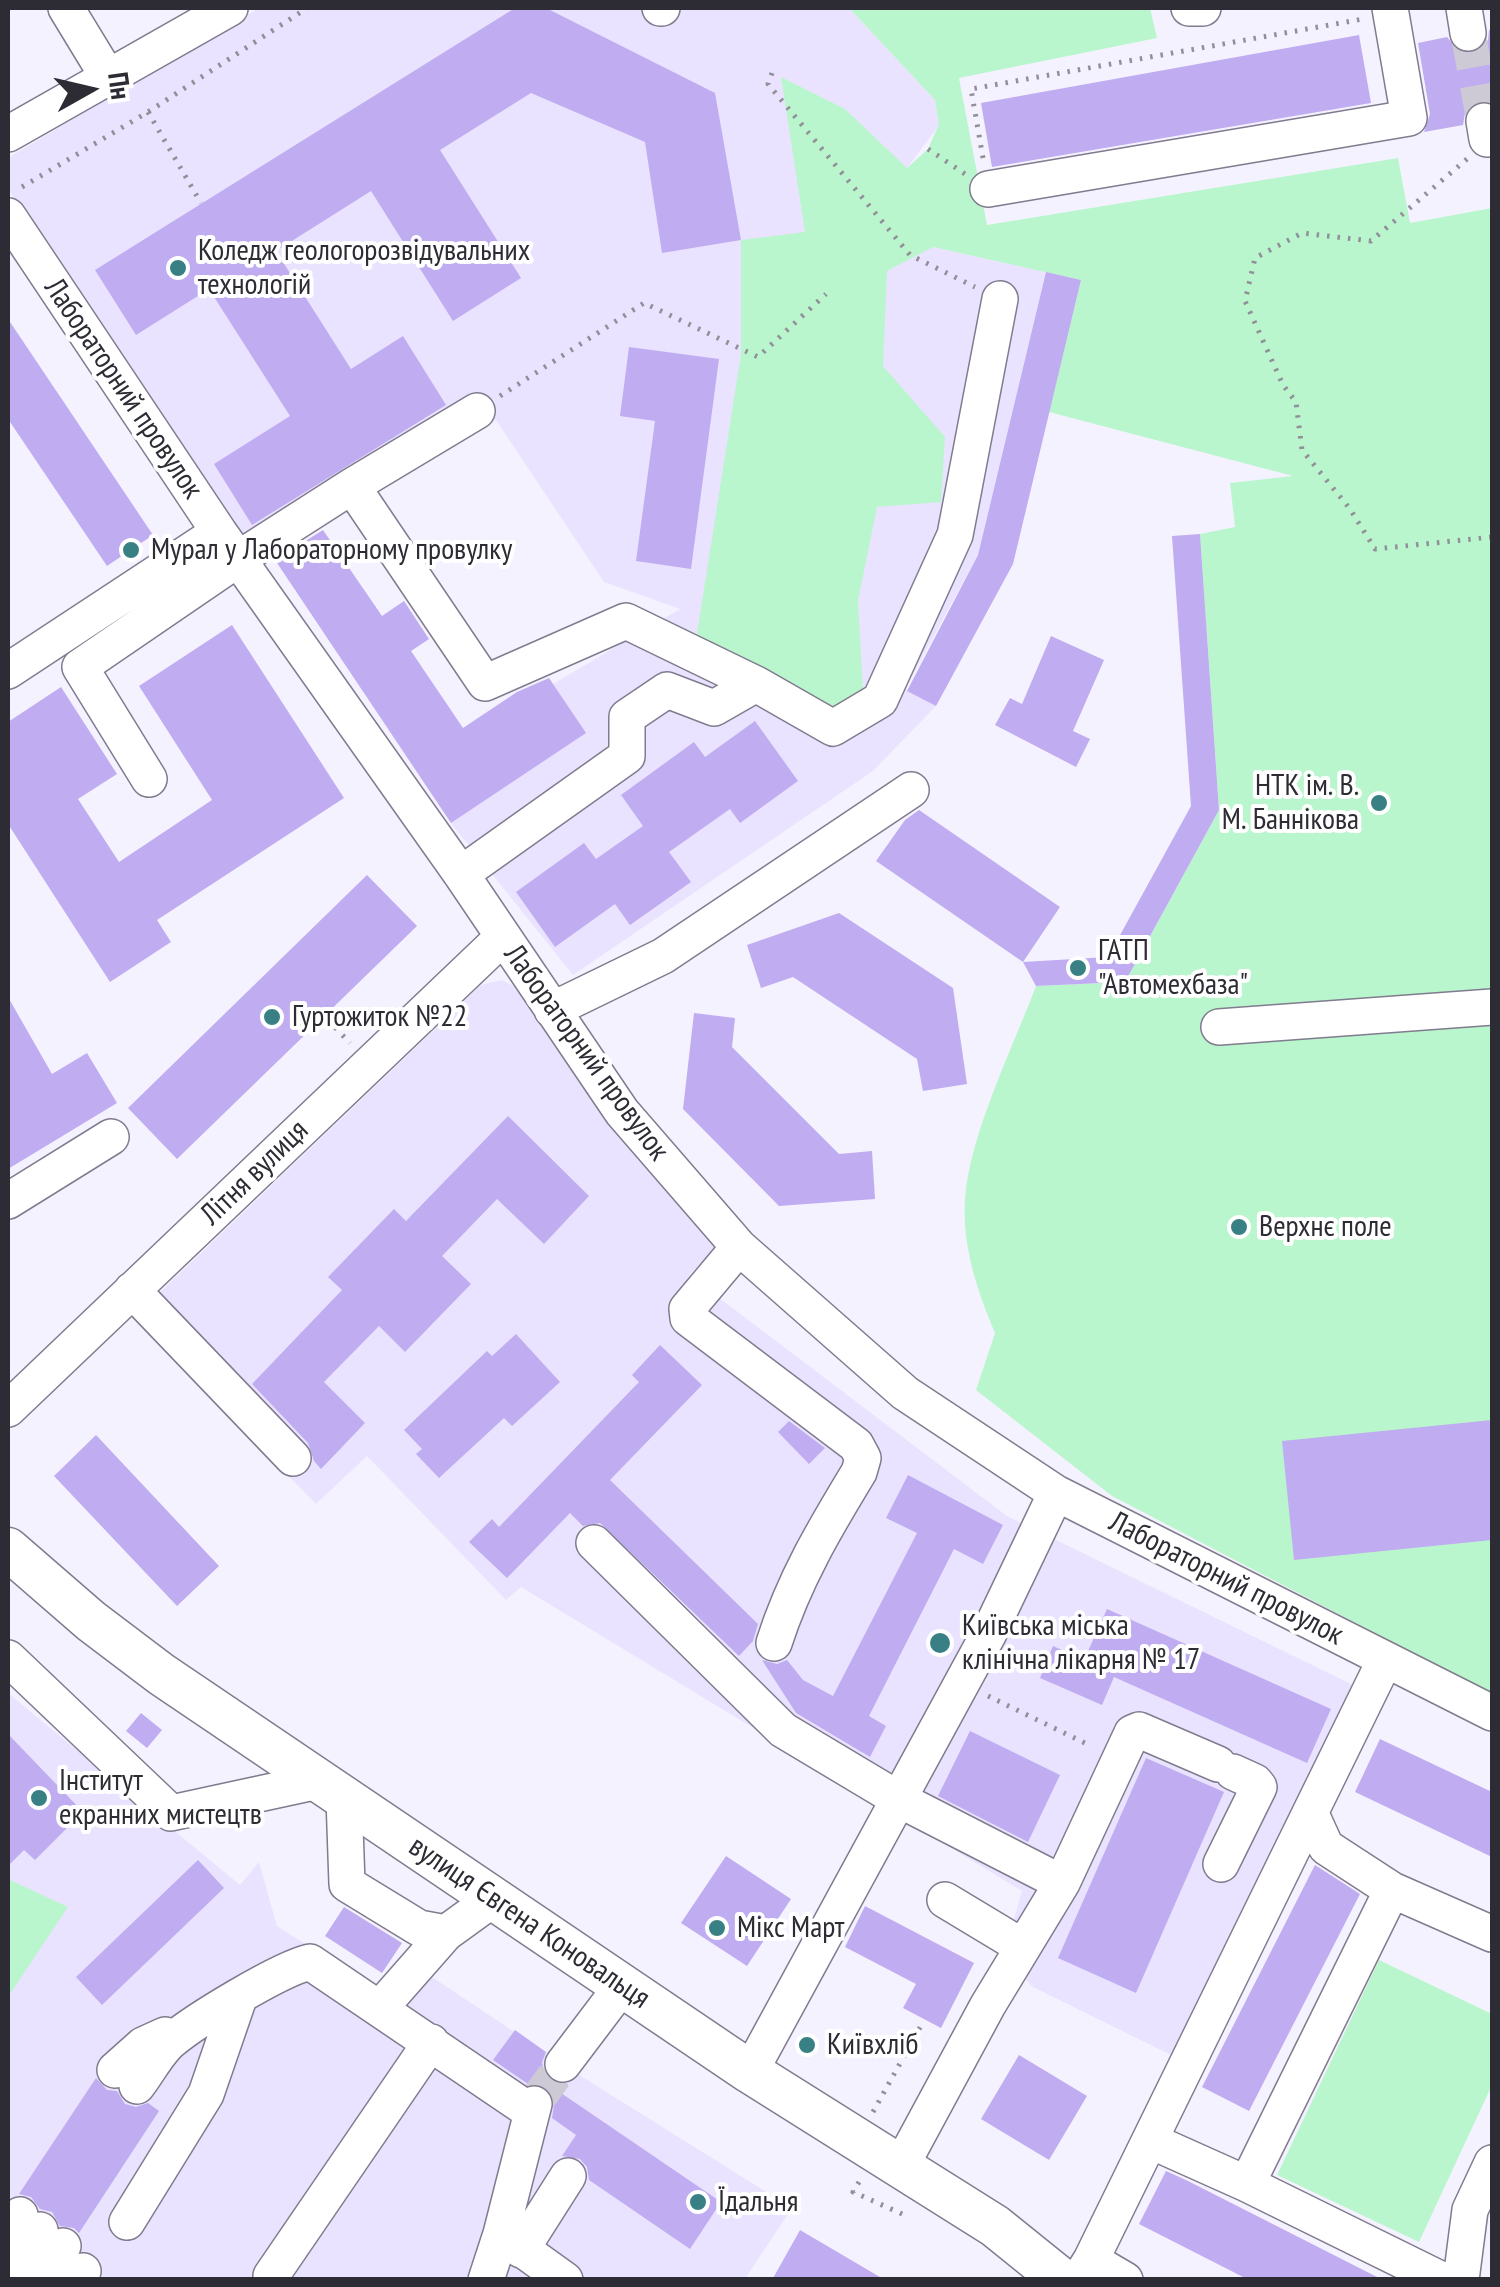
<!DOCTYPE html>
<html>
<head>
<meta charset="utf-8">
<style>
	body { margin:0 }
	#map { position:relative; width:1500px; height:2287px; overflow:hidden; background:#f5f2ff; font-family:"PT Sans Narrow",sans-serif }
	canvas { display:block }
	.frame { position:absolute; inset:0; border:10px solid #2d2b33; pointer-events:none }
	.north { position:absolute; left:40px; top:40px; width:100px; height:100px; -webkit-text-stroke:8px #fff; paint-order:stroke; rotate:82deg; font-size:28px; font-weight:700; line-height:40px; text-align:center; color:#2d2b33 }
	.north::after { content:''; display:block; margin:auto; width:35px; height:45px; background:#2d2b33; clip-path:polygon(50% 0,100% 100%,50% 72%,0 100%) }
</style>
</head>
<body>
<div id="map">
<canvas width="1500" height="2287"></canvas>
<div class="frame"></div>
<div class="north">Пн</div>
</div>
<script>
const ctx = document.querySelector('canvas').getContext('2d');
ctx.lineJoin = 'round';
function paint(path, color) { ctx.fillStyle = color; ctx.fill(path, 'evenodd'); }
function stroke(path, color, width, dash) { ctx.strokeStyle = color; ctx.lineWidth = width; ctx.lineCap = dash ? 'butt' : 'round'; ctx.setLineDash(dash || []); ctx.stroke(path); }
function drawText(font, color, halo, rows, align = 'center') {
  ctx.font = font + ' "PT Sans Narrow",sans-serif'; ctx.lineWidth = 8; ctx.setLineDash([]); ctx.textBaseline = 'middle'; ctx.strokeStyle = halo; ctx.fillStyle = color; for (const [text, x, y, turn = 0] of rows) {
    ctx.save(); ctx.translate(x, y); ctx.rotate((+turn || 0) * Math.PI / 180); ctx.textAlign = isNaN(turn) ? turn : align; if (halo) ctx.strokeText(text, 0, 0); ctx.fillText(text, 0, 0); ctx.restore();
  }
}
paint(new Path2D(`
	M259,8H849L935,100L940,124L907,168L933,247L1046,272L978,555L905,689L936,706L873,771L573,975L451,823L585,733L553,684L680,609L604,582L496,420L253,562L8,189V158Z
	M502,980L525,992L718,1245L689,1275L1007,1516L1353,1685L1175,2057L1031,1986L1005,1950L1022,1891L521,1587L506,1600L367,1456L316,1504L133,1318L481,985Z
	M8,1693L240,1885L259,1862L277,1926L398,2002L423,1971L576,2073L792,2208L745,2279H8Z`), '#eae3ff');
paint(new Path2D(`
	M849,8H1150L1157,38L959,78L987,225L1398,158L1410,223L1492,208V1694L1112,1496L976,1390L995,1333C977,1290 962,1246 965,1199C969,1136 1013,1047 1036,986L1125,982L1219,810L1200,534L1235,527L1230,483L1293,476L1049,412L1081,280L933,247L887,271L883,366L945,437L941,502L877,507L858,601L863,691L831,712L696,640L741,354V240L805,232L781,77L845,109L907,168L928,149L939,124L935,100Z
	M8,1879L68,1907L8,1997Z
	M1379,1960L1492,2014V2085L1419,2242L1277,2175Z`), '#baf6cd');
paint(new Path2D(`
	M515,8H546L715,93L741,240L662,253L645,142L531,93L440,150L521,278L453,321L371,191L276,251L351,369L403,336L446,405L252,525L214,464L290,416L209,289L136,335L95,270Z
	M1492,29V102L1481,100L1471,104L1465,113L1463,125L1424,132L1430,114L1418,43L1447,37L1460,52L1472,54L1482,49L1488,40L1489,30Z
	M1359,35L1371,103L992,167L981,103Z
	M1046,272L1081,280L1013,564L936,706L907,691L978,555Z
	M8,319L153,535L107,566L8,419Z
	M629,347L719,359L691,569L636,561L655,421L620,416Z
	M323,530L382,616L404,601L429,639L411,651L463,728L517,692L549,678L586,733L451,823L275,560Z
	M1200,534L1219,810L1125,982L1036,986L1023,962L1108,957L1191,806L1172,536Z
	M232,625L344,798L157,920L171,942L110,982L8,824V722L61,687L117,774L78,799L119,862L212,800L139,686Z
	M1051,636L1104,660L1073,731L1090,739L1076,767L995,725L1010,698L1022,704Z
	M755,721L798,781L740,823L730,809L669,852L691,882L630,925L615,904L555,947L516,892L584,843L596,859L643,826L621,795L694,742L705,757Z
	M919,810L1060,907L1023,962L876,861L905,820Z
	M367,875L417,926L177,1159L128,1108Z
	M839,913L953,988L967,1084L923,1091L917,1059L793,977L761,988L747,945Z
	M8,997L52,1074L87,1053L117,1103L8,1169Z
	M694,1013L735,1018L732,1047L839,1154L872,1151L875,1199L779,1206L683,1109Z
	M508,1116L589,1196L544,1244L497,1199L442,1256L471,1284L405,1352L379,1326L324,1382L365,1423L321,1469L314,1461L308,1443L252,1384L342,1290L328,1277L394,1209L406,1221Z
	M516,1334L560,1382L512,1426L504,1418L439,1478L416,1454L422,1449L404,1430L487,1351L492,1356Z
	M660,1345L702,1385L610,1480L758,1624L753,1641L739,1656L600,1523L583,1526L570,1513L507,1578L469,1542L492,1519L499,1527L639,1382L632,1375Z
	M1492,1420V1540L1294,1560L1282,1441Z
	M789,1421L825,1448L809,1464L778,1432Z
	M96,1435L219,1566L177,1606L54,1476Z
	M908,1475L1003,1525L983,1564L954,1549L869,1716L886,1726L870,1757L796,1713L762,1660L777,1664L787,1660L803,1680L833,1696L917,1533L886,1518Z
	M1107,1609L1331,1709L1307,1763L1114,1677L1102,1705L1040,1678L1053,1646L1084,1660Z
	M141,1713L162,1730L147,1748L126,1731Z
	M970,1731L1060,1775L1028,1842L938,1796Z
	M8,1734L83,1812L35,1860L24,1850L8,1866Z
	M1380,1739L1492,1792V1857L1355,1792Z
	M1146,1758L1224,1792L1136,1993L1058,1958Z
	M726,1856L791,1899L747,1966L681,1923Z
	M198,1860L224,1888L102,2005L76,1977Z
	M1315,1865L1360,1894L1249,2111L1202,2087Z
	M865,1906L974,1963L941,2028L903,2008L916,1984L845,1947Z
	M344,1907L402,1943L382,1973L325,1936Z
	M515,2030L546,2052L542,2062L544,2073L551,2081L568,2084L561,2093L721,2202L690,2249L589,2180L587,2167L580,2159L562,2156L576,2135L552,2118L555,2099L549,2090L540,2084H528L493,2060Z
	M1019,2055L1087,2096L1049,2160L981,2119Z
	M96,2078L107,2090L117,2091L125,2104L136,2107L148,2103L159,2111L79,2233L74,2228L60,2226L52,2212L40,2209L31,2197L19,2194Z
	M1166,2171L1188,2181L1383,2280H1249L1139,2224Z
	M800,2230L885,2280H772Z`), '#c0acf1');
stroke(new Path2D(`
	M1468,33L1484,121
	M534,2104L563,2064`), '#cdcad6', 35, [35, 18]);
const minor = new Path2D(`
	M66,8L108,77
	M660,8H662
	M1189,8H1203
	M1464,8L1468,33
	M1484,121L1487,139
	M8,134L230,8
	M988,189L1409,118L1390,8
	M8,216L219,532L461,874L622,1112L739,1247L905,1393L1056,1493L1492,1713
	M477,411L352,486L485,683L626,621L756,684L833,728L880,700L955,535L1000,299
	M8,671L219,532
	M149,779L80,667L238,559L352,486
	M461,874L627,756V717L667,690L714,708L756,684
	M552,1010L663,956L911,790
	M1219,1027L1492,1007
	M8,1201L111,1137
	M739,1247L687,1309L688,1318L856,1445L863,1458L859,1472C825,1528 794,1580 774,1643
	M132,1290L293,1458
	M8,1409L502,938
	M594,1543L783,1730L900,1800L1062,1883
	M8,1658L171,1813L319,1781
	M344,1798L347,1884L419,1928L446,1933
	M1221,1864L1259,1787L1255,1782L1233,1772
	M1392,1890L1492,1934
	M945,1900L1023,1947
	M381,2007L446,1933L493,1899
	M563,2064L622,1986
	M115,2070L143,2045L165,2035
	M750,2072L988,1635L1056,1493
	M137,2086C148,2072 158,2052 171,2041C196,2020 280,1969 310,1962L530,2111
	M534,2104L501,2234L565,2280
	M1151,2141L1247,2184L1392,1890L1326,1847L1311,1814
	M900,2168L988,2005L1062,1883L1132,1733L1139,1730L1218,1764
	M1247,2184L1442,2280
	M127,2222L206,2094L239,1998
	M8,2237L20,2215
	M521,2250L568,2176
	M1091,2260L1385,1660
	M271,2276L431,2042
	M1079,2279L1091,2260L1125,2280
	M16,2280L17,2268L40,2230
	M39,2280L63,2246
	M77,2280L83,2271
	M486,2280L501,2234
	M1461,2280L1470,2210L1492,2163`);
const major = new Path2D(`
	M8,1549L91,1621L161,1674L750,2072L995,2226L1062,2280`);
stroke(minor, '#807b8e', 38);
stroke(major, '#807b8e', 45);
stroke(new Path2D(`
	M772,73L768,84L910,255L975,287
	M148,112L201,203
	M928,149L965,174
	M983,158L971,89L1363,19
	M1467,159L1371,241L1302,233L1255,258L1245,301L1283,385L1296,402L1302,450L1350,509L1375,549L1492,537
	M22,187L148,112L307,8
	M500,396L644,303L758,357L826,294
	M328,1020L350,1043
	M988,1696L1091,1746
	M873,2112L923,2022
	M859,2182L853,2192L909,2217`), '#918f99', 5, [2.5, 8]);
stroke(minor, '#fff', 35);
stroke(major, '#fff', 42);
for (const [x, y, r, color] of [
	[178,268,10,"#388084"],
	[131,550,10,"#388084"],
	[1379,803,10,"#388084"],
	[1078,968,10,"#388084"],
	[272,1017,10,"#388084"],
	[1239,1227,10,"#388084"],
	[940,1643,12,"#388084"],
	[39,1798,10,"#388084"],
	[717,1928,10,"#388084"],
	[807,2045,10,"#388084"],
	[698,2202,10,"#388084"]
]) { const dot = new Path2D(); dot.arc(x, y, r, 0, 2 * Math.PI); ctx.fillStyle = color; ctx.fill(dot); stroke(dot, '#fff', 4); }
drawText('30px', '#2d2b33', '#fff', [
	["Коледж геологорозвідувальних",198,251],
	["технологій",198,285],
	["Мурал у Лабораторному провулку",151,550],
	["НТК ім. В.",1359,786,"right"],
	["М. Баннікова",1359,820,"right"],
	["ГАТП",1098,951],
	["\"Автомехбаза\"",1098,985],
	["Гуртожиток №22",292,1017],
	["Верхнє поле",1259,1227],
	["Київська міська",962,1626],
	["клінічна лікарня № 17",962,1660],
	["Інститут",59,1781],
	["екранних мистецтв",59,1815],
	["Мікс Март",737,1928],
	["Київхліб",827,2045],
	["Їдальня",718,2202]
], 'left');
drawText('30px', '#2d2b33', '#fff', [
	["Лабораторний провулок",123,389,56],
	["Лабораторний провулок",586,1053,54],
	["Літня вулиця",255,1173,-44],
	["Лабораторний провулок",1226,1579,27],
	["вулиця Євгена Коновальця",529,1923,34]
]);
</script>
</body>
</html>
